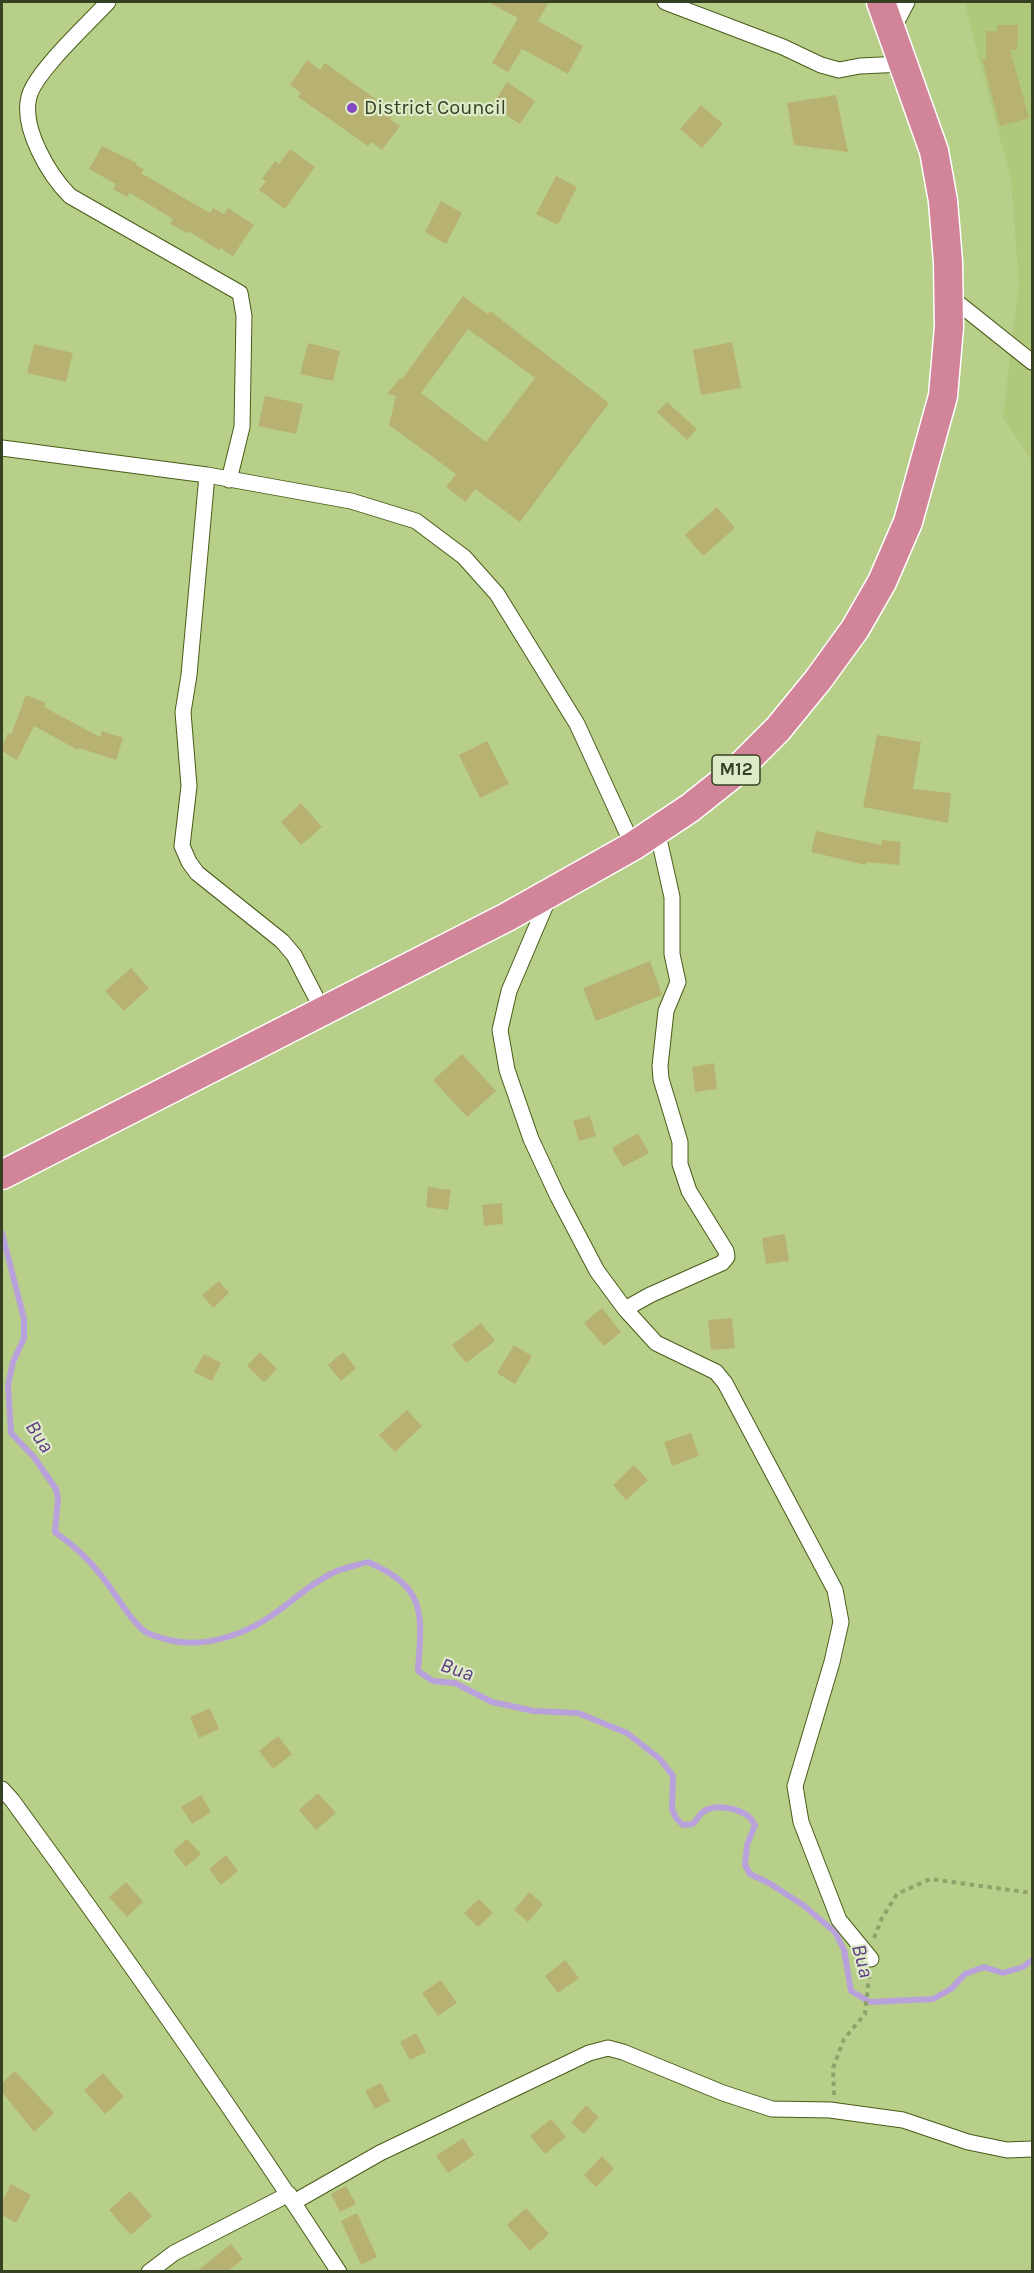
<!DOCTYPE html>
<html>
<head>
<meta charset="utf-8">
<style>
	body { margin:0 }
	#map { position:relative; width:1034px; height:2273px; overflow:hidden; background:#b8cf8a; font-family:Karla,sans-serif }
	canvas { display:block }
	.frame { position:absolute; inset:0; border:3px solid #364023; pointer-events:none }
</style>
</head>
<body>
<div id="map">
<canvas width="1034" height="2273"></canvas>
<div class="frame"></div>
</div>
<script>
const ctx = document.querySelector('canvas').getContext('2d');
ctx.lineJoin = 'round';
function paint(path, color) { ctx.fillStyle = color; ctx.fill(path, 'evenodd'); }
function stroke(path, color, width, dash) { ctx.strokeStyle = color; ctx.lineWidth = width; ctx.lineCap = dash ? 'butt' : 'round'; ctx.setLineDash(dash || []); ctx.stroke(path); }
function drawText(font, color, halo, rows, align = 'center') {
  ctx.font = font + ' Karla,sans-serif'; ctx.lineWidth = 4.5; ctx.setLineDash([]); ctx.textBaseline = 'middle'; ctx.strokeStyle = halo; ctx.fillStyle = color; for (const [text, x, y, turn = 0] of rows) {
    ctx.save(); ctx.translate(x, y); ctx.rotate((+turn || 0) * Math.PI / 180); ctx.textAlign = isNaN(turn) ? turn : align; if (halo) ctx.strokeText(text, 0, 0); ctx.fillText(text, 0, 0); ctx.restore();
  }
}
paint(new Path2D(`
	M964,2H1032V461L1003,417L1019,284L1011,180Z`), '#afc87b');
stroke(new Path2D(`
	M2,1233L24,1319V1338L13,1362L8,1385L11,1433L34,1457L56,1489L58,1499L55,1532C75,1546 89,1559 104,1579C117,1596 127,1616 143,1630C150,1636 160,1637 169,1640C200,1648 238,1637 265,1620C289,1605 310,1583 337,1571C347,1567 358,1565 368,1562C427,1588 422,1613 418,1671L433,1681L455,1683L492,1702L534,1711L578,1713L627,1733L660,1759L673,1776L672,1809L676,1818L683,1825L693,1824C697,1819 700,1813 706,1810C718,1804 740,1809 749,1817C752,1819 753,1823 755,1825L747,1845L745,1865L750,1874L769,1883L803,1905L835,1932L844,1950L851,1991L870,2002L933,1999L951,1989L965,1974L984,1967L1003,1973L1023,1967L1032,1960`), '#b9a1db', 6);
paint(new Path2D(`
	M488,2H549L538,21L583,46L568,74L522,49L508,72L492,63L518,18Z
	M997,25H1018L1017,50H1010L1029,118L1000,126L982,59L986,58V31L997,32Z
	M307,60L320,70L325,63L394,112L390,119L400,126L382,150L372,142L368,146L298,97L301,93L290,85Z
	M507,82L535,101L520,124L492,106Z
	M836,95L848,152L794,145L787,103Z
	M701,105L723,124L702,148L680,129Z
	M102,146L137,163L136,165L144,169L141,173L210,213L213,208L224,214L228,208L254,225L233,256L220,248L219,250L188,231L187,233L170,224L173,219L130,193L127,197L113,189L116,184L89,169Z
	M290,149L315,167L285,209L259,190L266,181L262,179L275,161L279,164Z
	M556,176L577,187L558,225L536,214Z
	M441,201L462,213L446,244L425,232Z
	M463,296L488,314L490,311L609,403L520,522L475,489L466,502L446,487L456,474L389,425L396,396L387,394L400,378L402,379ZM468,329L535,378L486,442L421,393Z
	M732,342L741,388L701,395L693,350Z
	M308,343L340,351L333,381L300,374Z
	M34,344L73,353L66,382L27,373Z
	M265,396L303,404L296,434L258,426Z
	M667,402L697,429L687,440L657,412Z
	M717,507L735,528L703,556L685,535Z
	M26,695L46,703L44,707L100,737L102,731L123,738L116,760L79,748L78,750L34,726L17,760L2,751V746L8,733L11,735Z
	M877,735L921,742L913,789L951,793L948,823L863,807Z
	M487,741L509,784L480,798L459,755Z
	M301,803L322,827L301,845L281,822Z
	M816,831L881,845L882,840L901,842L899,865L867,862L866,865L811,852Z
	M650,961L662,995L596,1021L583,988Z
	M131,968L149,988L124,1011L105,991Z
	M462,1054L496,1091L467,1117L433,1080Z
	M714,1063L717,1089L695,1092L692,1067Z
	M590,1116L596,1136L579,1141L573,1121Z
	M638,1133L649,1153L623,1167L612,1148Z
	M428,1187L451,1190L448,1210L426,1207Z
	M502,1203L503,1224L484,1226L482,1205Z
	M785,1234L789,1261L766,1264L762,1238Z
	M219,1281L229,1293L213,1308L202,1295Z
	M602,1308L621,1332L604,1346L584,1323Z
	M732,1318L735,1348L711,1350L708,1320Z
	M481,1323L495,1341L466,1363L452,1345Z
	M514,1345L532,1356L515,1384L497,1373Z
	M260,1352L277,1369L264,1382L247,1366Z
	M343,1352L356,1368L341,1381L328,1365Z
	M204,1354L221,1363L212,1381L194,1372Z
	M407,1410L422,1426L395,1452L379,1435Z
	M691,1433L699,1456L672,1466L664,1442Z
	M634,1465L648,1480L626,1500L613,1485Z
	M210,1708L219,1729L199,1738L190,1717Z
	M278,1736L292,1754L273,1769L259,1751Z
	M318,1793L336,1813L316,1830L299,1810Z
	M201,1795L211,1812L192,1824L181,1807Z
	M187,1839L201,1854L186,1867L173,1851Z
	M226,1855L238,1871L221,1885L209,1869Z
	M126,1882L143,1902L127,1917L109,1897Z
	M529,1892L543,1904L528,1922L514,1910Z
	M479,1899L493,1913L478,1927L464,1913Z
	M565,1960L579,1978L558,1993L545,1976Z
	M441,1980L457,2003L438,2016L422,1993Z
	M416,2033L426,2052L410,2060L400,2042Z
	M15,2071L54,2113L34,2132L2,2092V2083Z
	M103,2073L124,2097L105,2114L84,2090Z
	M381,2083L390,2101L375,2109L365,2091Z
	M586,2105L599,2117L584,2134L571,2123Z
	M551,2119L566,2137L545,2154L530,2136Z
	M463,2138L474,2155L448,2173L436,2156Z
	M602,2156L614,2169L596,2187L584,2175Z
	M11,2184L31,2195L16,2223L2,2215V2201Z
	M346,2186L356,2204L340,2212L331,2194Z
	M130,2191L152,2216L131,2235L109,2210Z
	M526,2208L549,2234L530,2251L507,2225Z
	M357,2213L377,2257L361,2265L341,2221Z
	M231,2244L243,2259L228,2271H197Z`), '#b8b272');
const street = new Path2D(`
	M108,2C90,22 34,73 29,97C21,128 49,175 70,196L240,293L244,316L242,427L229,480
	M665,2L783,47L821,65L839,70L860,66L904,64
	M892,31L907,2
	M948,295L1032,362
	M2,448L207,475L351,501L416,521L464,557L497,594L577,724L633,846
	M207,475L189,675L183,712L189,786L182,846L189,862L197,873L282,941L294,955L323,1011
	M550,895L509,991L500,1030L507,1070L531,1139L557,1195L597,1271L625,1309L656,1343L716,1372L725,1383L835,1590L841,1622L832,1662L795,1786L801,1822L839,1920L871,1959
	M625,1309L650,1295L722,1263L727,1257L726,1251L689,1191L680,1164V1142L661,1079L660,1066L666,1011L678,982L672,954V897L657,830
	M2,1789L12,1800C125,1955 234,2111 339,2272
	M294,2202L380,2153L589,2053L608,2048L623,2052L723,2093L772,2109L830,2110L903,2120L968,2142L1007,2150L1032,2149
	M149,2272L174,2253L289,2194`);
const highway = new Path2D(`
	M2,1175L507,917L633,846L690,808L734,773L778,729L818,680L855,629L882,582L908,522L943,396L949,327L948,262L943,201L934,151L881,2`);
stroke(street, '#495c18', 17);
stroke(highway, '#fff', 31);
stroke(new Path2D(`
	M874,1938L881,1920L897,1894L930,1879L1025,1892L1032,1890
	M834,2095L833,2068L844,2039L865,2014L869,1976`), '#8fa26a', 4, [4.5, 4.5]);
stroke(street, '#fff', 15);
stroke(highway, '#d28598', 28);
for (const [x, y, r, color] of [
	[352,108,6,"#8449c0"]
]) { const dot = new Path2D(); dot.arc(x, y, r, 0, 2 * Math.PI); ctx.fillStyle = color; ctx.fill(dot); stroke(dot, '#deebc8', 2); }
for (const [x, y, w] of [
	[736,770,48]
]) { const box = new Path2D(); box.roundRect(x - w / 2, y - 15, w, 30, 4.5); ctx.fillStyle = '#deebc8'; ctx.fill(box); stroke(box, '#364023', 1.5); }
drawText('bold 18px', '#364023', null, [
	["M12",736,770]
]);
drawText('20px', '#364023', '#deebc8', [
	["District Council",364,108]
], 'left');
drawText('italic 21px', '#5e3d82', '#deebc8', [
	["Bua",39,1437,57],
	["Bua",457,1670,19],
	["Bua",862,1961,75]
]);
</script>
</body>
</html>
